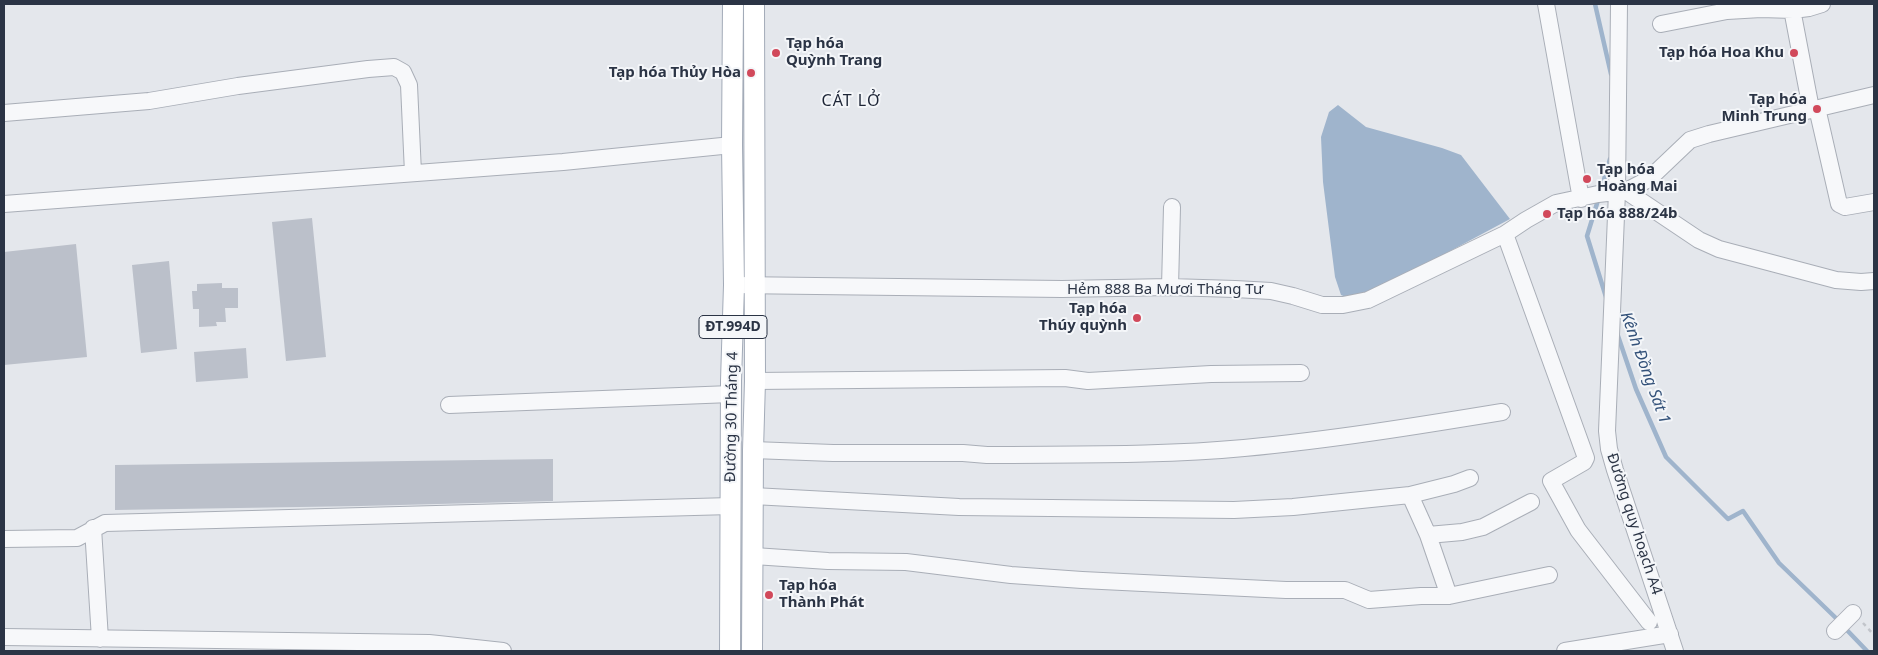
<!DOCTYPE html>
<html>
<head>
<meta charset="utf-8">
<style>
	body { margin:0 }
	#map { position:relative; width:1878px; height:655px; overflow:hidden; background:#e4e7ec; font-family:"Noto Sans",sans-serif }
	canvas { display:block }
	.frame { position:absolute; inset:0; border:5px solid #2b3445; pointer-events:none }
</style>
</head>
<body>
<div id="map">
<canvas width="1878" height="655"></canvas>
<div class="frame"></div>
</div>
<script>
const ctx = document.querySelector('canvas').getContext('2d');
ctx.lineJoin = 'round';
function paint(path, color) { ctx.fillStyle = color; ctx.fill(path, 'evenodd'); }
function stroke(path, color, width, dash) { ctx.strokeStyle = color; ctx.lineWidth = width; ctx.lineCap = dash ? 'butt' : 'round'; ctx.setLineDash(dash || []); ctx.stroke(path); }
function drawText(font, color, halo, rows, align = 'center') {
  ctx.font = font + ' "Noto Sans",sans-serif'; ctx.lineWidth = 4; ctx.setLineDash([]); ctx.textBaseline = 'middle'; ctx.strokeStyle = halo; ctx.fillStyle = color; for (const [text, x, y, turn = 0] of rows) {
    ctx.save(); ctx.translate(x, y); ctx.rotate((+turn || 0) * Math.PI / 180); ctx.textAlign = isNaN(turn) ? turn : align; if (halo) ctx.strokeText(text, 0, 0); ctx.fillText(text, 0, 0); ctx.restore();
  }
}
paint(new Path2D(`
	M1338,105L1366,127L1442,148L1461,155L1510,219L1383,287L1348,298L1341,295L1335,277L1323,182L1321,137L1329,112Z`), '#9fb4cc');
stroke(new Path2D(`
	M1595,4L1611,74
	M1601,190L1610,159
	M1599,197L1587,236L1606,297
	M1617,333L1636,389L1666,457L1728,519L1743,511L1779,563L1839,621
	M1844,627L1867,651`), '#9fb4cc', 4.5);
paint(new Path2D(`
	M312,218L326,357L286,361L272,222Z
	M76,244L87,357L4,365V252Z
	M169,261L177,349L141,353L132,265Z
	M222,283V288H238V308H225L226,322H216L217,326L199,327V309H193L192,291H197V284Z
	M246,348L248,378L196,382L194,352Z
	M553,459V501L361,506L115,510V465Z`), '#bbc0ca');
const minor = new Path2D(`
	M1546,4L1581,199
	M1619,4L1617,192L1607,431L1609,449L1615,470L1675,651
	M1791,4L1811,109
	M1661,24L1727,11L1761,9L1793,10L1809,8L1822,4
	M1817,108L1839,204L1845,207L1874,202
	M4,113L149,101L238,86L368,69L394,67L403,72L409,85L413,173
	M1626,191L1699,240L1719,249L1836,280L1861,282L1874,281
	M4,204L563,162L732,145
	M1505,234L1586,458L1584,462L1551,481L1578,530L1649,622
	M734,285L1062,289L1170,287L1235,289L1271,291L1293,296L1322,305H1343L1368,300L1505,234L1526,220L1556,203L1598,194L1626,191L1649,179L1690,140L1709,134L1874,95
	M1170,287L1172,207
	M755,381L1065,378L1088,381L1211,374L1301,373
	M449,405L731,394
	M753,450L833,453H963L987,455C1072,454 1158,456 1244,448C1330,440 1417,426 1502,412
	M1410,495L1428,535L1449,596
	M753,496L959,507L1234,510L1293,507L1410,495L1454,484L1470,478
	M93,528L100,639
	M1428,535L1462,532L1483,527L1531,502
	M4,539L77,538L105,523L731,506
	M754,556L828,561L906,562L1011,575L1082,580L1286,590H1345L1369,600L1421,596H1449L1549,575
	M1835,631L1853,613
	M4,637L429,643L503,651
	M1565,651L1670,634`);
const major = new Path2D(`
	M730,651L731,381L734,285L732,145L733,4
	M752,651L753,450L755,381L754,4`);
stroke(minor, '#a9aeb7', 18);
stroke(major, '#a3abb8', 22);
stroke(new Path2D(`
	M1863,623L1874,635`), '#c2c5cb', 2.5, [4, 4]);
stroke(minor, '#f7f8fa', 16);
stroke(major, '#fff', 20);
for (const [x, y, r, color] of [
	[776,53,5,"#d1495b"],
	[1794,53,5,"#d1495b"],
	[751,73,5,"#d1495b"],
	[1817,109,5,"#d1495b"],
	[1587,179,5,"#d1495b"],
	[1547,214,5,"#d1495b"],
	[1137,318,5,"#d1495b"],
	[769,595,5,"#d1495b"]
]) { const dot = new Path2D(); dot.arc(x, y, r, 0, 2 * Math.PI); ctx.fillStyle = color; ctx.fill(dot); stroke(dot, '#f4f6f9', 2); }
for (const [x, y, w] of [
	[733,327,68]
]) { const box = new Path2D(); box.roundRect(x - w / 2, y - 11.5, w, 23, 4); ctx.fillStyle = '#f4f6f9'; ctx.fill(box); stroke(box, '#2b3445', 1); }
drawText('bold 14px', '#2b3445', null, [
	["ĐT.994D",733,327]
]);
drawText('bold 15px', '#2b3445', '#f4f6f9', [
	["Tạp hóa",786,44],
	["Quỳnh Trang",786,61],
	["Tạp hóa Hoa Khu",1784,53,"right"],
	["Tạp hóa Thủy Hòa",741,73,"right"],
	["Tạp hóa",1807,100,"right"],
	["Minh Trung",1807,117,"right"],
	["Tạp hóa",1597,170],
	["Hoàng Mai",1597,187],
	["Tạp hóa 888/24b",1557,214],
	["Tạp hóa",1127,309,"right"],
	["Thúy quỳnh",1127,326,"right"],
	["Tạp hóa",779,586],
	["Thành Phát",779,603]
], 'left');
drawText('15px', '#2b3445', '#f4f6f9', [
	["Hẻm 888 Ba Mươi Tháng Tư",1165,290],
	["Đường 30 Tháng 4",732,417,-89],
	["Đường quy hoạch A4",1634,524,72]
]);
ctx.letterSpacing = '1px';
drawText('16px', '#1d2536', '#f4f6f9', [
	["CÁT LỞ",851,101]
]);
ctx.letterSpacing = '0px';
drawText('italic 16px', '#34527a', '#f4f6f9', [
	["Kênh Đồng Sát 1",1645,368,70]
]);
</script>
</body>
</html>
